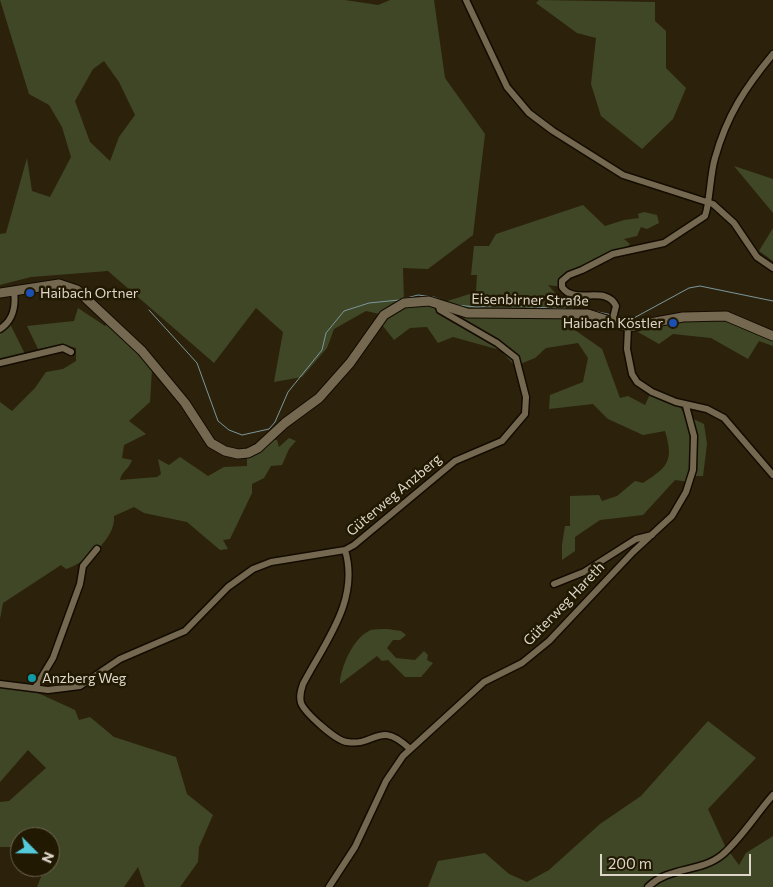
<!DOCTYPE html>
<html>
<head>
<meta charset="utf-8">
<style>
	body { margin:0 }
	#map { position:relative; width:773px; height:887px; overflow:hidden; background:#2c220b; font-family:Commissioner,sans-serif }
	canvas { display:block }
	.north { position:absolute; left:10px; top:827px; width:50px; height:50px; box-sizing:border-box; background:#221903; border:1px solid #6d6552; border-radius:50%; rotate:113deg; font-size:14px; font-weight:700; line-height:20px; text-align:center; color:#ded7c9 }
	.north::after { content:''; display:block; margin:auto; width:18px; height:22px; background:#53cbdb; clip-path:polygon(50% 0,100% 100%,50% 72%,0 100%) }
	.scale { position:absolute; left:600px; top:854px; width:151px; height:22px; box-sizing:border-box; border:2px solid #ded7c9; border-top:0; padding-left:6px; font-size:15px; line-height:18px; white-space:nowrap; color:#ded7c9; -webkit-text-stroke:4px #221903; paint-order:stroke }
</style>
</head>
<body>
<div id="map">
<canvas width="773" height="887"></canvas>
<div class="north">N</div>
<div class="scale">200 m</div>
</div>
<script>
const ctx = document.querySelector('canvas').getContext('2d');
ctx.lineJoin = 'round';
function paint(path, color) { ctx.fillStyle = color; ctx.fill(path, 'evenodd'); }
function stroke(path, color, width, dash) { ctx.strokeStyle = color; ctx.lineWidth = width; ctx.lineCap = dash ? 'butt' : 'round'; ctx.setLineDash(dash || []); ctx.stroke(path); }
function drawText(font, color, halo, rows, align = 'center') {
  ctx.font = font + ' Commissioner,sans-serif'; ctx.lineWidth = 5; ctx.setLineDash([]); ctx.textBaseline = 'middle'; ctx.strokeStyle = halo; ctx.fillStyle = color; for (const [text, x, y, turn = 0] of rows) {
    ctx.save(); ctx.translate(x, y); ctx.rotate((+turn || 0) * Math.PI / 180); ctx.textAlign = isNaN(turn) ? turn : align; if (halo) ctx.strokeText(text, 0, 0); ctx.fillText(text, 0, 0); ctx.restore();
  }
}
paint(new Path2D(`
	M0,0H345L378,5L390,0H434L445,78L485,134L473,235L428,269L403,268L404,303L438,304L476,292L477,275H471L474,246H489L496,234L583,205L605,226L624,220L639,218L638,214L644,212L657,215L659,223L647,229L641,227L637,236L624,239L630,244L624,250L564,280L562,287L548,285L556,294L553,301L574,306L571,314L572,328L602,349L620,398L628,396L645,405L651,392L678,404L685,415L704,424L707,444L703,476H692L690,482L675,480L643,515L600,520L575,537V551L562,560V545L565,526H570V496L599,495L602,501L617,496L635,481L643,483C668,467 674,461 665,431L643,435L608,419L593,404L549,409L550,395L583,382L588,358L578,343L546,348L535,358L515,366L500,350L453,337L438,343L427,327L410,328L394,340L379,321L384,315L366,311L334,329L327,348L302,377L274,382L283,332L256,308L214,363L108,271L31,277L0,285V234L6,233L27,158L32,191L50,197L71,157L62,127L49,105L29,94ZM104,61L119,82L135,115L119,137L110,161L90,142L75,101L93,69Z
	M539,0L655,2V21L666,31V68L686,88L673,119L642,149L601,116L591,84L596,38L577,33L536,3Z
	M734,166L773,179V213Z
	M773,228V261L759,251Z
	M78,308L105,326L109,323L152,369L150,402L129,421L146,434L124,445L122,458L132,460C129,469 122,471 120,480L157,477L161,474L158,459L169,465L180,457L208,476L224,467L247,466V458L271,440H277L279,447L289,438L296,441L289,449L282,465L271,466L264,478L252,484V493L230,539L223,540L228,549L220,550L187,522L144,513L134,507L114,516C116,539 85,563 66,569L61,565L3,603L0,619V402L12,411L35,388L46,372L63,369L76,361V348L65,345L38,349L27,326L74,321Z
	M727,318L773,341V346L759,341L748,359L711,338L673,334L659,344L638,332C666,318 696,319 727,318Z
	M10,324L25,354L0,360V331Z
	M387,629L401,631L406,635L400,640H393L387,648L396,658L415,660L424,651L428,655L427,660L433,663L421,677H405L388,660L382,661L377,656L340,684C340,668 354,636 371,630C375,629 382,629 387,629Z
	M0,685L27,688L75,710L79,720L90,717L114,737L176,757L187,794L213,815L199,847L198,862L180,887H145L138,867L124,887H37L45,867H50V860L60,854L50,847V837H20V847H0V802L9,801L46,768L28,750L0,782Z
	M708,721L756,758L708,809L725,846L739,865L746,853L773,836V887H428L438,861L485,853L509,874L527,882L549,870L600,824L641,796Z`), '#404727');
stroke(new Path2D(`
	M455,305L477,307L500,305L565,309
	M149,310L197,363L218,421L229,430L242,435L269,429L275,422L288,392L322,350L326,333L344,311L369,303L399,300L418,295L434,297L446,302
	M589,310L612,315
	M616,316L632,319L689,288L700,286L773,301`), '#7b979d', 1);
const minor = new Path2D(`
	M466,0L507,87L529,113L553,131L623,175L713,204L734,223L757,257L773,268
	M612,322L616,306C606,284 575,306 562,287V281L569,275L582,270L613,254L664,243L705,216C710,203 710,174 715,158C727,115 745,88 773,54
	M628,327L627,349L632,374L637,382L652,392L676,402L707,409L724,418L773,475
	M0,329C14,320 16,306 14,290
	M0,363L63,348L71,352
	M345,550C360,600 325,642 303,684C301,690 299,696 301,703C305,713 336,741 347,742C376,747 378,719 410,749
	M554,584L584,572L636,539L652,535
	M0,684L48,690L80,686L120,659L185,631L228,587L253,569L271,562L345,550L354,545L455,461L502,441L525,414L526,397L516,358L497,343L440,310L438,304
	M35,688L53,658L80,584L83,566L97,549
	M329,887L355,847L386,781L403,756L484,682L522,663L549,641L633,552L672,516L686,492L693,470L694,436L686,406
	M648,887C669,866 700,873 722,855C740,840 757,813 773,795`);
const secondary = new Path2D(`
	M0,293L59,284L77,290L142,351L185,403L211,443L225,451L238,454L248,453L258,448L285,423L319,398L350,363L384,315L404,303L429,301L467,313L588,314L628,327L683,317L726,316L773,336`);
stroke(minor, '#140b00', 9);
stroke(secondary, '#140b00', 11);
stroke(minor, '#746950', 6);
stroke(secondary, '#746950', 9);
for (const [x, y, r, color] of [
	[30,293,5,"#1a4fb4"],
	[673,323,5,"#1a4fb4"],
	[32,678,5,"#0f9aa8"]
]) { const dot = new Path2D(); dot.arc(x, y, r, 0, 2 * Math.PI); ctx.fillStyle = color; ctx.fill(dot); stroke(dot, '#221903', 2); }
drawText('14px', '#ded7c9', '#221903', [
	["Haibach Ortner",40,293],
	["Haibach Köstler",663,323,"right"],
	["Anzberg Weg",42,678]
], 'left');
drawText('14px', '#ded7c9', '#221903', [
	["Eisenbirner Straße",530,300,1],
	["Güterweg Anzberg",394,495,-40],
	["Güterweg Hareth",564,604,-46]
]);
</script>
</body>
</html>
